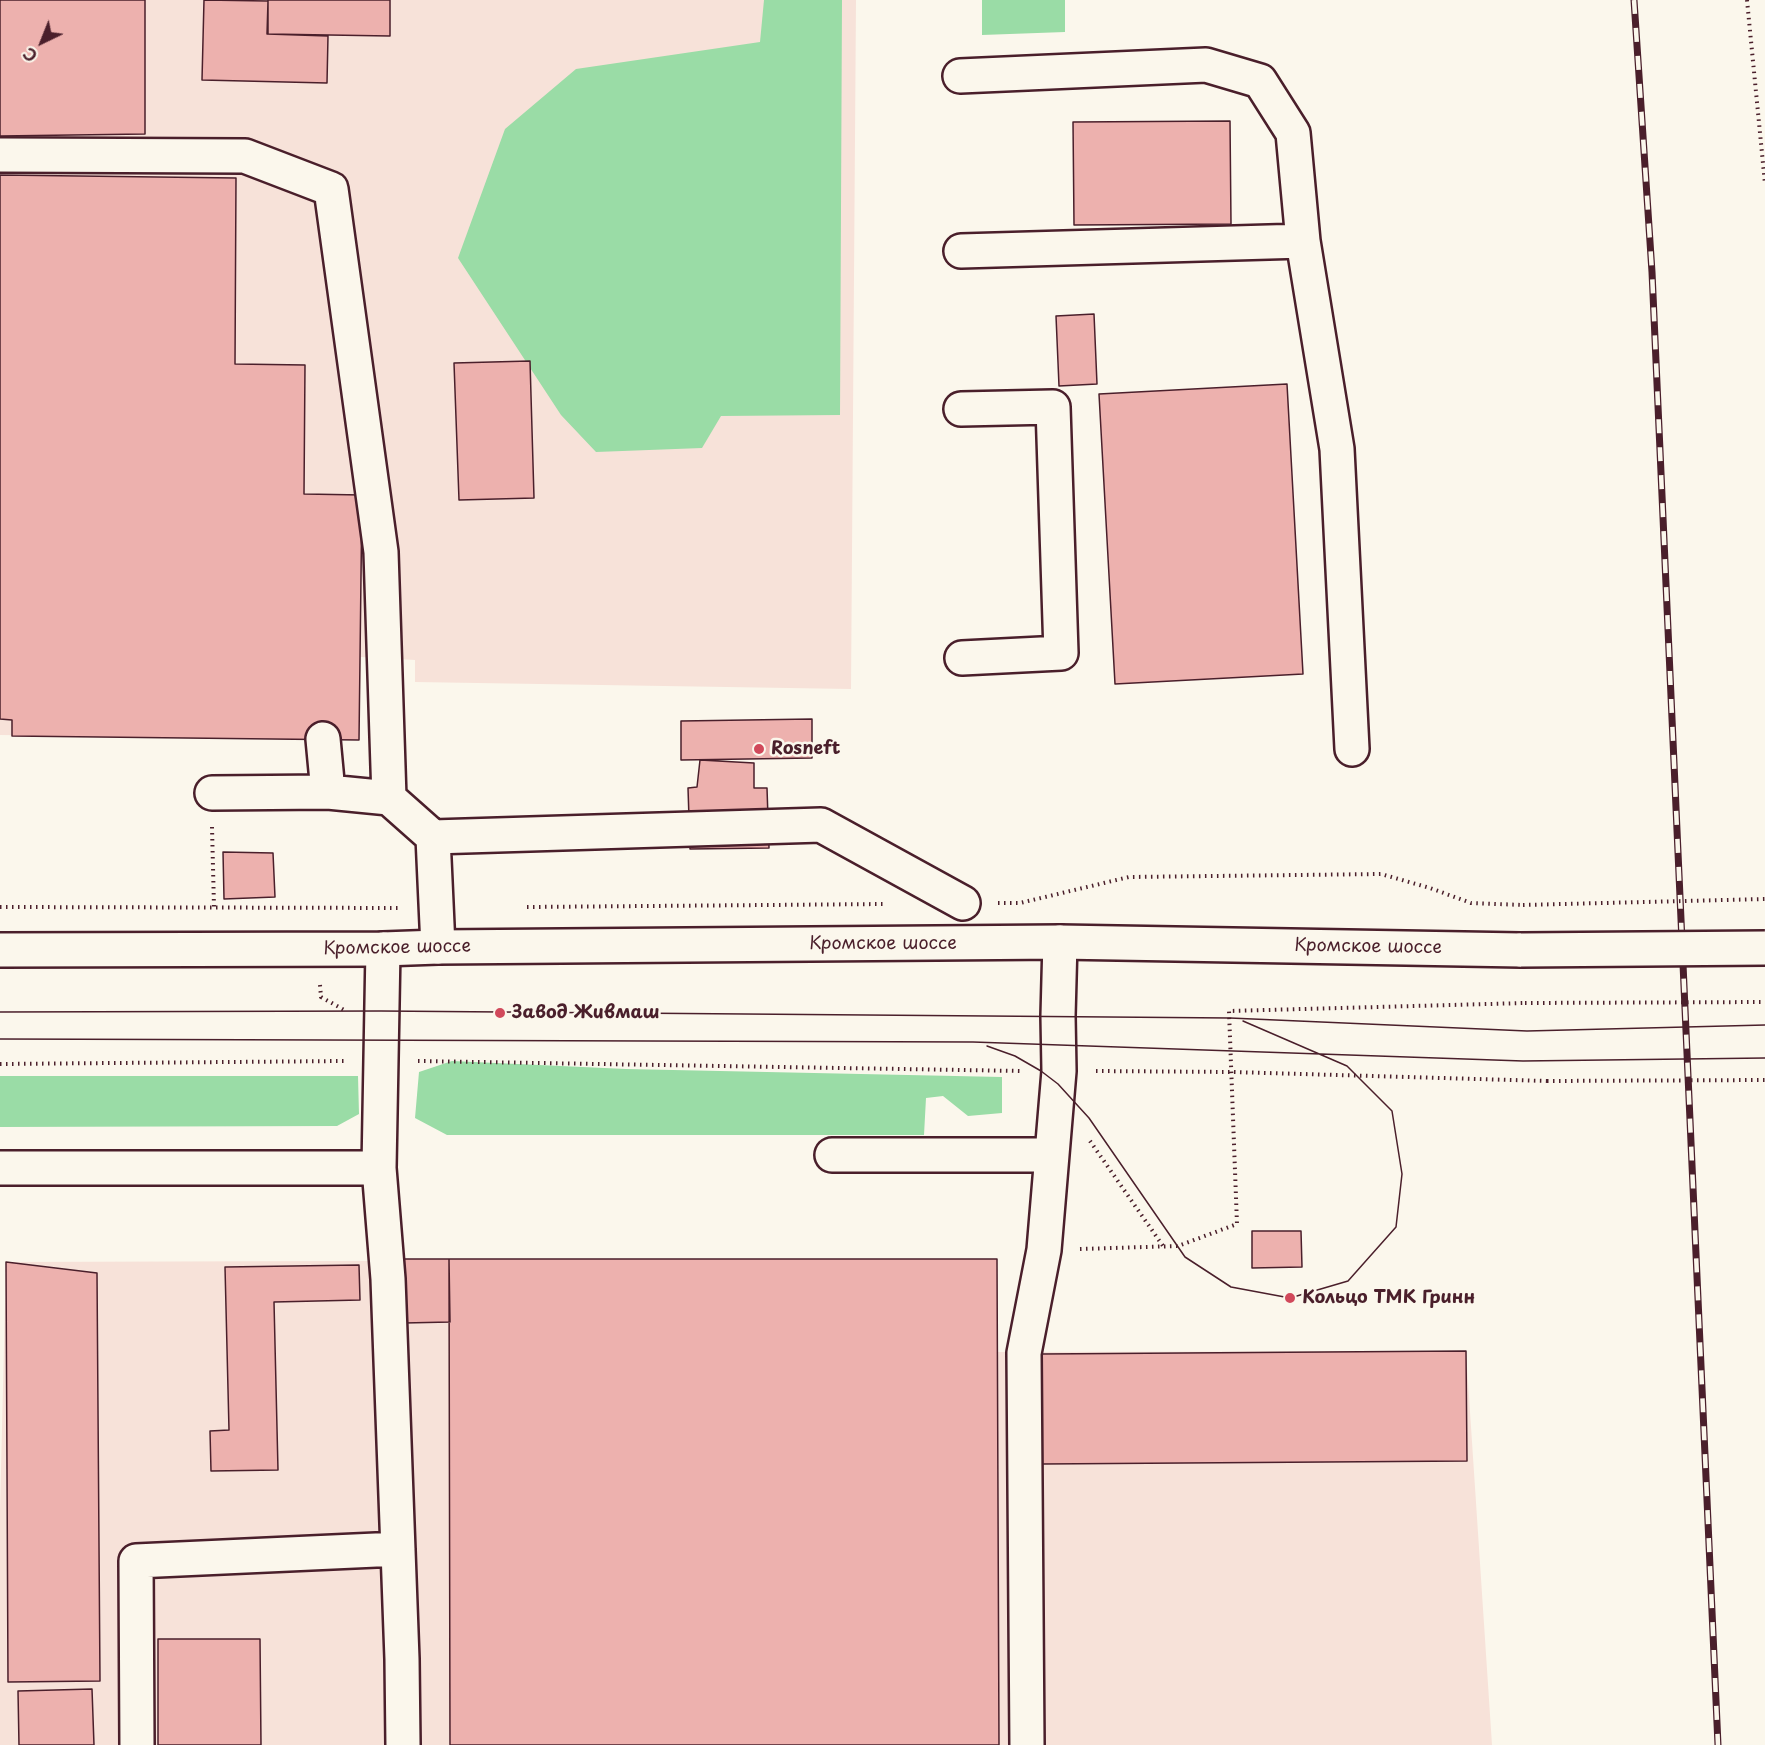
<!DOCTYPE html>
<html>
<head>
<meta charset="utf-8">
<style>
	body { margin:0 }
	#map { position:relative; width:1765px; height:1745px; overflow:hidden; background:#fbf7ec; font-family:"Playpen Sans",sans-serif }
	canvas { display:block }
	.north { position:absolute; left:12px; top:12px; width:60px; height:60px; -webkit-text-stroke:4px #fbf7ec; paint-order:stroke; rotate:223deg; font-size:16px; font-weight:700; line-height:24px; text-align:center; color:#4a1f2b }
	.north::after { content:''; display:block; margin:auto; width:21px; height:27px; background:#4a1f2b; clip-path:polygon(50% 0,100% 100%,50% 72%,0 100%) }
</style>
</head>
<body>
<div id="map">
<canvas width="1765" height="1745"></canvas>
<div class="north">С</div>
</div>
<script>
const ctx = document.querySelector('canvas').getContext('2d');
ctx.lineJoin = 'round';
function paint(path, color) { ctx.fillStyle = color; ctx.fill(path, 'evenodd'); }
function stroke(path, color, width, dash) { ctx.strokeStyle = color; ctx.lineWidth = width; ctx.lineCap = dash ? 'butt' : 'round'; ctx.setLineDash(dash || []); ctx.stroke(path); }
function drawText(font, color, halo, rows, align = 'center') {
  ctx.font = font + ' "Playpen Sans",sans-serif'; ctx.lineWidth = 5; ctx.setLineDash([]); ctx.textBaseline = 'middle'; ctx.strokeStyle = halo; ctx.fillStyle = color; for (const [text, x, y, turn = 0] of rows) {
    ctx.save(); ctx.translate(x, y); ctx.rotate((+turn || 0) * Math.PI / 180); ctx.textAlign = isNaN(turn) ? turn : align; if (halo) ctx.strokeText(text, 0, 0); ctx.fillText(text, 0, 0); ctx.restore();
  }
}
paint(new Path2D(`
	M0,0H856L851,689L415,682V660L361,657L359,740L0,735Z
	M997,1259L998,1352L1466,1351L1492,1745H0V1511L6,1262Z`), '#f7e2d9');
paint(new Path2D(`
	M764,0H842L840,415L721,416L702,448L596,452L561,415L458,258L505,129L576,69L760,42Z
	M982,0H1065V32L982,35Z
	M452,1061L626,1069L1002,1077V1113L968,1116L943,1096L926,1098L924,1135H447L415,1118L419,1072Z
	M0,1076H358L359,1114L337,1126L0,1127Z`), '#9adca6');
const building = new Path2D(`
	M0,0H145V134L0,136Z
	M204,0L268,1L267,34L328,36L327,83L202,80Z
	M268,0H390V36L268,34Z
	M1230,121L1231,224L1074,225L1073,122Z
	M0,175L236,178L235,364L305,365L304,494L362,495L359,740L12,736V720L0,719Z
	M1094,314L1097,384L1059,386L1056,316Z
	M530,361L534,498L459,500L454,363Z
	M1287,384L1303,674L1115,684L1099,394Z
	M812,719V758L681,760V721Z
	M700,760L754,763V788H767L769,848L690,849L688,788L697,787Z
	M223,852L273,853L275,897L224,899Z
	M1252,1231H1301L1302,1267L1252,1268Z
	M403,1259H449L450,1322L404,1323Z
	M449,1259H997L999,1745H450Z
	M6,1262L97,1273L100,1681L8,1682Z
	M359,1265L360,1300L274,1302L278,1470L211,1471L210,1431L229,1430L225,1267Z
	M1466,1351L1467,1461L1042,1464L1041,1354Z
	M158,1639H260L261,1745H158Z
	M92,1689L94,1745H19L18,1691Z`);
paint(building, '#edb1ae');
stroke(building, '#4a1f2b', 1.5);
const minor = new Path2D(`
	M960,76L1206,65L1260,81L1293,133L1303,241
	M0,155L245,156L331,189L381,552L389,798L433,837L438,947
	M961,251L1303,241L1337,449L1352,749
	M961,409L1053,407L1061,653L962,658
	M323,739L328,792
	M212,793L328,792L389,798
	M433,837L821,825L963,903
	M383,949L379,1168L388,1279L402,1659L403,1745
	M832,1155H1052
	M0,1168H379
	M137,1745L136,1561L398,1549
	M1027,1745L1024,1353L1044,1250L1059,1071L1058,1016L1060,942`);
const major = new Path2D(`
	M0,950L383,949L438,947L1060,942L1521,950`);
stroke(minor, '#4a1f2b', 38);
stroke(major, '#4a1f2b', 38);
stroke(new Path2D(`
	M1747,0L1765,184
	M212,827L214,907
	M998,903H1020L1129,877L1381,874L1430,888L1471,903L1523,905
	M0,907L402,908
	M527,907L885,904
	M320,985L321,997L346,1011
	M418,1061L1022,1071
	M0,1064L344,1061
	M1096,1071L1232,1072L1547,1081
	M1090,1141L1163,1246
	M1080,1249L1178,1246L1237,1224L1229,1011L1525,1003`), '#4a1f2b', 4, [1.5, 4.5]);
stroke(minor, '#fbf7ec', 33);
stroke(major, '#fbf7ec', 33);
stroke(new Path2D(`
	M0,1012L381,1011L1230,1018L1527,1031L1765,1025
	M0,1039L973,1042L1523,1061L1765,1058
	M987,1046L1015,1056L1041,1071L1058,1084L1089,1118L1185,1257L1231,1287L1290,1298L1348,1281L1396,1227L1402,1174L1392,1111L1347,1066L1243,1021`), '#4a1f2b', 1.5);
const rail = new Path2D(`
	M1634,0L1652,272L1718,1745`);
stroke(rail, '#4a1f2b', 7);
stroke(rail, '#fbf7ec', 4.5, [14]);
const majorBridge = new Path2D(`
	M1521,950L1765,948`);
stroke(majorBridge, '#4a1f2b', 38, []);
stroke(new Path2D(`
	M1523,905L1765,899
	M1525,1003L1765,1002
	M1547,1081L1765,1080`), '#4a1f2b', 4, [1.5, 4.5]);
stroke(majorBridge, '#fbf7ec', 33);
for (const [x, y, r, color] of [
	[759,749,6,"#d1495b"],
	[500,1013,6,"#d1495b"],
	[1290,1298,6,"#d1495b"]
]) { const dot = new Path2D(); dot.arc(x, y, r, 0, 2 * Math.PI); ctx.fillStyle = color; ctx.fill(dot); stroke(dot, '#fbf7ec', 2); }
drawText('bold 18px', '#4a1f2b', '#fbf7ec', [
	["Rosneft",771,749],
	["Завод Живмаш",512,1013],
	["Кольцо ТМК Гринн",1302,1298]
], 'left');
drawText('18px', '#4a1f2b', '#fbf7ec', [
	["Кромское шоссе",883,944],
	["Кромское шоссе",1368,947,1],
	["Кромское шоссе",397,948,-1]
]);
</script>
</body>
</html>
